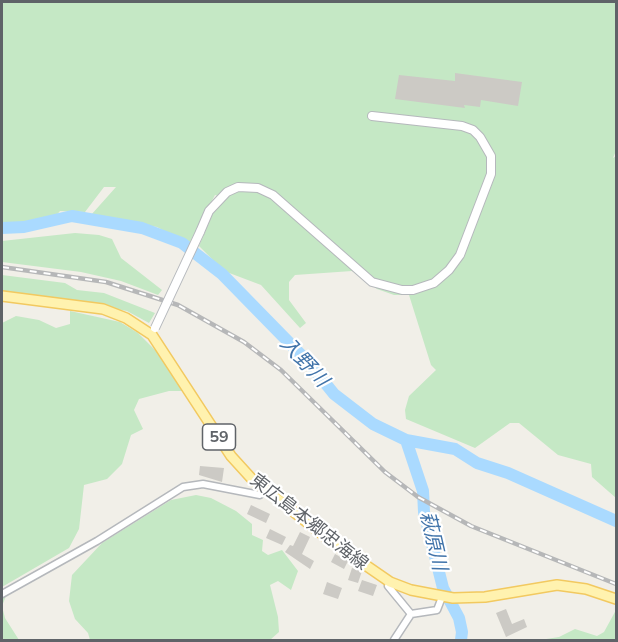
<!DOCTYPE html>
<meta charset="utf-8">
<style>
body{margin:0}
#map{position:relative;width:618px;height:642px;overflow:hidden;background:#f1efe8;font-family:Mulish,sans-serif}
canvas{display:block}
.frame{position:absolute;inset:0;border:3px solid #5f6368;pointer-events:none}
</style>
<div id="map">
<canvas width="618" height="642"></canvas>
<div class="frame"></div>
</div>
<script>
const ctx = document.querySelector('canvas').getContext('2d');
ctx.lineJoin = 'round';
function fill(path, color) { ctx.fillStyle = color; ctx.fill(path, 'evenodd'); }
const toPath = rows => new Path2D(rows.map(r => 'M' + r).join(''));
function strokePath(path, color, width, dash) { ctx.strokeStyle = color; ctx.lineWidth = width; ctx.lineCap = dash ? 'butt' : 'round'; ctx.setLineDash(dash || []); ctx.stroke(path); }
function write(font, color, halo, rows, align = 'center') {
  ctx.font = font + ' Mulish,"Noto Sans JP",sans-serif'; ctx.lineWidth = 4.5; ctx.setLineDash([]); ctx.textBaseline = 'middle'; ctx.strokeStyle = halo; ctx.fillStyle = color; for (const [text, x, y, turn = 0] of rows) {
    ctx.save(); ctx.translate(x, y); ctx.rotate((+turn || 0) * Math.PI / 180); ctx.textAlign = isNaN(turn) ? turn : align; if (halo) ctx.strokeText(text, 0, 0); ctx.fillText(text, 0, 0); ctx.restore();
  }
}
const green = toPath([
 [2,2,616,2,616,151,613,158,616,156,616,498,592,477,591,464,558,455,519,423,510,423,475,448,406,419,405,410,409,396,436,370,431,365,409,295,394,295,377,289,352,271,295,275,289,282,289,300,306,323,300,328,261,285,224,271,199,246,216,206,224,198,215,195,189,244,157,227,91,215,116,187,104,187,85,212,60,211,54,218,39,223,2,224],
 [75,233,99,235,112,239,121,258,162,290,158,295,121,281,81,272,2,262,2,241],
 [2,275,65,283,77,290,104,293,155,313,149,323,127,311,75,301,2,291],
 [70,311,120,322,138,333,161,356,183,391,169,391,139,399,134,410,143,429,131,435,122,464,107,479,84,485,79,529,69,548,2,587,2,323,16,316,39,320,56,328,70,324],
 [196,495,211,498,236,511,252,524,252,535,263,540,262,551,268,555,282,550,298,571,291,590,278,581,270,585,278,617,279,632,270,640,90,640,88,633,75,619,69,601,72,575,102,543,171,500],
 [6,596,2,606,5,618,19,640,2,640,2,598],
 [616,610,616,640,540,640,559,637,575,629,597,636,604,632]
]);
const river = toPath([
 [2,228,24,227,72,216,142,228,182,243,222,274,309,363,334,394,373,424,406,440,455,449,477,463,508,473,616,521],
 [406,440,423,491,424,512,443,588,459,618,462,632,461,640]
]);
const building = toPath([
 [455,73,522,82,518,106,481,100,480,107,464,105,465,108,395,99,399,75,455,81],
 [200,466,224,468,222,482,199,475],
 [251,505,270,514,266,523,247,514],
 [270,529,286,537,282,545,266,538],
 [300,532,310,537,302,554,314,561,310,569,285,552,290,545,293,546],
 [335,554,348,561,344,569,331,562],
 [352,568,362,571,358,583,348,580],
 [362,580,377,585,373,596,358,591],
 [327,582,342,588,338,599,323,594],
 [506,609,512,624,524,619,527,627,506,637,496,613]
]);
const minor = toPath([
 [390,582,388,586,411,614],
 [2,594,97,541,183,487,203,484,260,495,264,490],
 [394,640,411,614,437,610,442,597]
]);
const tertiary = toPath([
 [200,232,209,211,227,192,238,187,258,188,273,195,372,282,402,290,413,290,434,283,449,270,460,255,491,174,491,156,480,137,473,130,462,126,372,116]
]);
const primary = toPath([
 [2,296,103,309,126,318,152,335,231,456,251,478,332,542,390,582,411,590,453,598,485,597,557,585,586,589,616,599]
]);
const rail = toPath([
 [2,267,106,282,178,305,244,342,281,370,385,472,418,497,471,526,616,584]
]);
const tertiaryBridge = toPath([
 [155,328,200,232]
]);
const shields = [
 [219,437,33]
];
const shieldNames = [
 ["59",219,437]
];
const streetNames = [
 ["東広島本郷忠海線",309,522,38]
];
const waterNames = [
 ["入野川",304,362,47],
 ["萩原川",433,541,77]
];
fill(green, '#c5e8c5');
strokePath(river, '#aadaff', 12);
fill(building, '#cccac5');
strokePath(minor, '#b5b8bc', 9);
strokePath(tertiary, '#b5b8bc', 10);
strokePath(primary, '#f2c960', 12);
strokePath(minor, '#fff', 6);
strokePath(tertiary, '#fff', 8);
strokePath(primary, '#fff2af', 9);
strokePath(rail, '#b6b7b8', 4.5);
strokePath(rail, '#fff', 2, [7]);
strokePath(tertiaryBridge, '#b5b8bc', 10, []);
strokePath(tertiaryBridge, '#fff', 8);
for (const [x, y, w] of shields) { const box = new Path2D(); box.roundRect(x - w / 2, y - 13, w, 26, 4.5); ctx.fillStyle = '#fff'; ctx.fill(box); strokePath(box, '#5f6368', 1.5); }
write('bold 16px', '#5f6368', null, shieldNames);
write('18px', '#5f6368', '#fff', streetNames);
write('italic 20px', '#4174aa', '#fff', waterNames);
</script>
